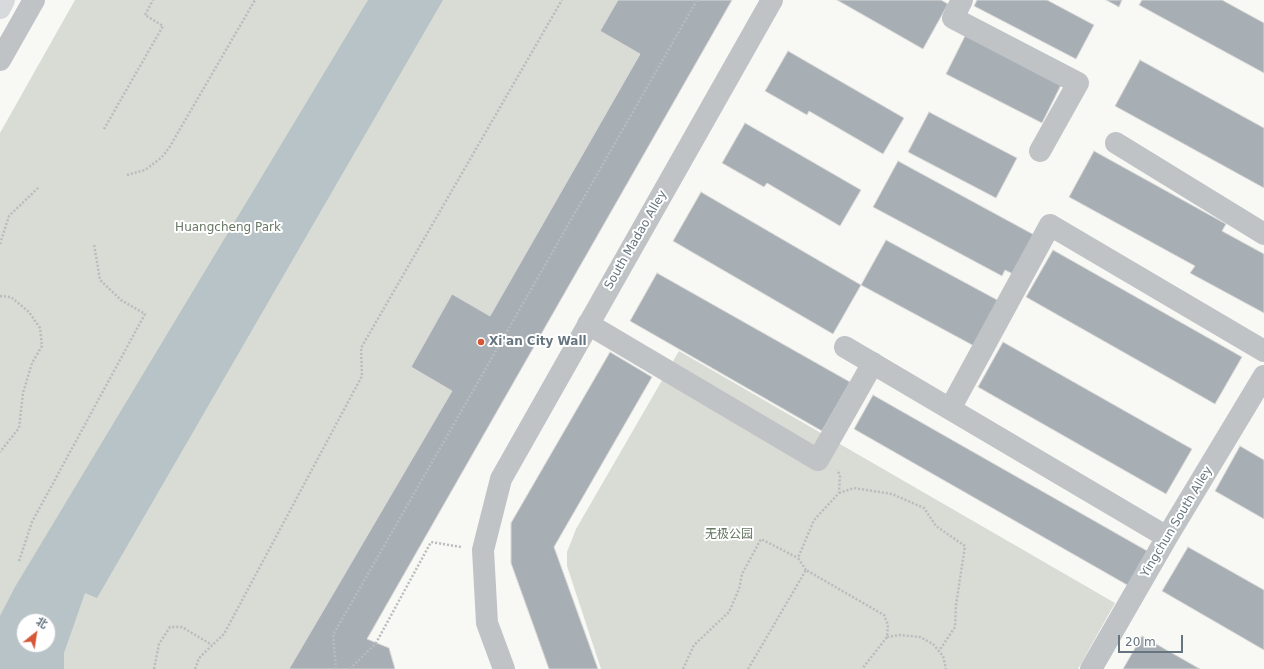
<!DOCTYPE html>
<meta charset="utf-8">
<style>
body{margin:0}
#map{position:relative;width:1264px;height:669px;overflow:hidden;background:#f8f8f5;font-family:"DejaVu Sans","Noto Sans SC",sans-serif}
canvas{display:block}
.north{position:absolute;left:16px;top:613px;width:40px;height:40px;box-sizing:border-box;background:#fff;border:1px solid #c1c7cb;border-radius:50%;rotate:30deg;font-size:11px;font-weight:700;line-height:16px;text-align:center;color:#65747e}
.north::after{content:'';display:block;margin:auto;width:14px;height:18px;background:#d75636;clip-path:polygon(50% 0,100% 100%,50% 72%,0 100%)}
.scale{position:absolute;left:1118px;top:635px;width:65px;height:18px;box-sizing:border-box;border:2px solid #65747e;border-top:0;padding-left:5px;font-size:12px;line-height:14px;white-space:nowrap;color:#65747e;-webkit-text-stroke:3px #fff;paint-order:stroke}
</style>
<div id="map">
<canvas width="1264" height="669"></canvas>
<div class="north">北</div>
<div class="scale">20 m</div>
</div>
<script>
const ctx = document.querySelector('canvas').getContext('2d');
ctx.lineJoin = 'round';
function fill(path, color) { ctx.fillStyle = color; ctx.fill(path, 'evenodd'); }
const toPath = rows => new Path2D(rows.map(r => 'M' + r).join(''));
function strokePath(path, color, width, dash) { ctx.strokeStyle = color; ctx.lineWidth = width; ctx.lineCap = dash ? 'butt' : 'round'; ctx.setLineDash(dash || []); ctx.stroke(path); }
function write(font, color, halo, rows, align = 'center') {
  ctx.font = font + ' "DejaVu Sans","Noto Sans SC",sans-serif'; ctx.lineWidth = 4; ctx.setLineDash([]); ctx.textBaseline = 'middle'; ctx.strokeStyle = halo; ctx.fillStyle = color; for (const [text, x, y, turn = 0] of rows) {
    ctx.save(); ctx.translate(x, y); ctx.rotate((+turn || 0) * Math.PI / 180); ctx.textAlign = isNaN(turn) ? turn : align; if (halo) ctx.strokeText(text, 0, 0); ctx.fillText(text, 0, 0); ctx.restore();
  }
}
const green = toPath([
 [75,0,618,0,600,31,640,54,490,316,452,295,411,367,452,391,289,669,0,669,0,133],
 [24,621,48,621,48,645,24,645],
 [679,351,1115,603,1078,669,601,669,567,566,567,552,576,529]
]);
const water = toPath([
 [368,0,443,0,97,598,85,593,64,653,64,669,0,669,0,616,15,587],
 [24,621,48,621,48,645,24,645]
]);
const building = toPath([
 [618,0,732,0,367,639,389,648,395,669,289,669,452,391,411,367,452,294,490,316,640,54,600,31,618,0],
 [837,0,941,0,948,4,923,49,837,0],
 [977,0,1047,0,1094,25,1076,59,974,6,977,0],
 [1106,0,1122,0,1119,7,1106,0],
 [1142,0,1222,0,1264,23,1264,73,1139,5,1142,0],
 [966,34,1062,83,1042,123,946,74,966,34],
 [788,51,904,118,883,154,809,111,807,115,765,91,788,51],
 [1140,60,1264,128,1264,188,1115,106,1140,60],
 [929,112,1017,158,996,198,908,152,929,112],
 [745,123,861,190,840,226,767,183,764,187,722,163,745,123],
 [1094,151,1226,224,1222,231,1264,254,1264,313,1190,273,1195,266,1069,197,1094,151],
 [898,161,1038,237,1017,276,1005,270,1002,276,873,207,898,161],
 [701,192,861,285,833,334,673,241,701,192],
 [886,240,1001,302,976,347,861,285,886,240],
 [1053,250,1242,357,1215,404,1026,297,1053,250],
 [657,273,850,382,822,431,630,321,657,273],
 [1003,342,1192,449,1166,494,978,387,1003,342],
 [610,352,652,377,554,547,598,669,549,669,511,563,511,523,610,352],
 [873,395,1149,552,1129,586,854,429,873,395],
 [1240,446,1264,460,1264,519,1215,491,1240,446],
 [1188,547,1264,590,1264,650,1162,591,1188,547],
 [1142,636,1200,669,1123,669,1142,636]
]);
const path = toPath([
 [104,129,163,26,145,15,153,0],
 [127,175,145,170,161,158,169,148,255,0],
 [0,244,9,216,39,187],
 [0,296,11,297,29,312,40,328,42,346,32,363,23,393,19,428,0,452],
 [839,493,854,488,892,494,924,508,936,526,965,546,956,605,955,627,939,651],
 [19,561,32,522,145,314,121,300,100,280,94,244],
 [806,570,798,558,814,520,839,493,840,475,837,470],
 [887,637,900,635,920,637,933,644,943,656,946,669],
 [154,669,159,644,170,627,182,627,212,645],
 [195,669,199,658,224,634,362,376,361,348,562,0],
 [336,669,333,635,697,0],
 [350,669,376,643,431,542,461,547],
 [683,669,694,645,729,612,739,589,742,574,761,539,798,558],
 [748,669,806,570,884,615,888,625,887,637,862,669]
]);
const minor = toPath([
 [962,0,953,18,1078,83,1040,151],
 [0,60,34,0],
 [1116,143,1264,234],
 [588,324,818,460,873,363],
 [845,347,1167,537],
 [950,409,1050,225,1264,351],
 [504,669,487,623,483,550,501,479,772,0],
 [1091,669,1167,537,1264,376]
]);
const major = toPath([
 [0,8,4,0]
]);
const markers = [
 [481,342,4,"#d75636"]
];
const parkNames = [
 ["Huangcheng Park",228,228],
 ["无极公园",729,535]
];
const streetNames = [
 ["South Madao Alley",636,240,-60],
 ["Yingchun South Alley",1177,522,-59]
];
const poiNames = [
 ["Xi'an City Wall",489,342]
];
fill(green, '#d8dcd5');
fill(water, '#b7c3c6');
fill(building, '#a7aeb4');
strokePath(building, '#d9d9d7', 1);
strokePath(path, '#b9bcbe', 2.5, [2, 2]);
strokePath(minor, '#bfc3c6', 22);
strokePath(major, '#d6dadd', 22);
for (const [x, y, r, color] of markers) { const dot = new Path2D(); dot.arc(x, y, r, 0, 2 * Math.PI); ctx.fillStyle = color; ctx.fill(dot); strokePath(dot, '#fff', 1.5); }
write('12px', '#677763', '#fff', parkNames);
write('12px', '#65747e', '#fff', streetNames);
write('bold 12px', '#65747e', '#fff', poiNames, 'left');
</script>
